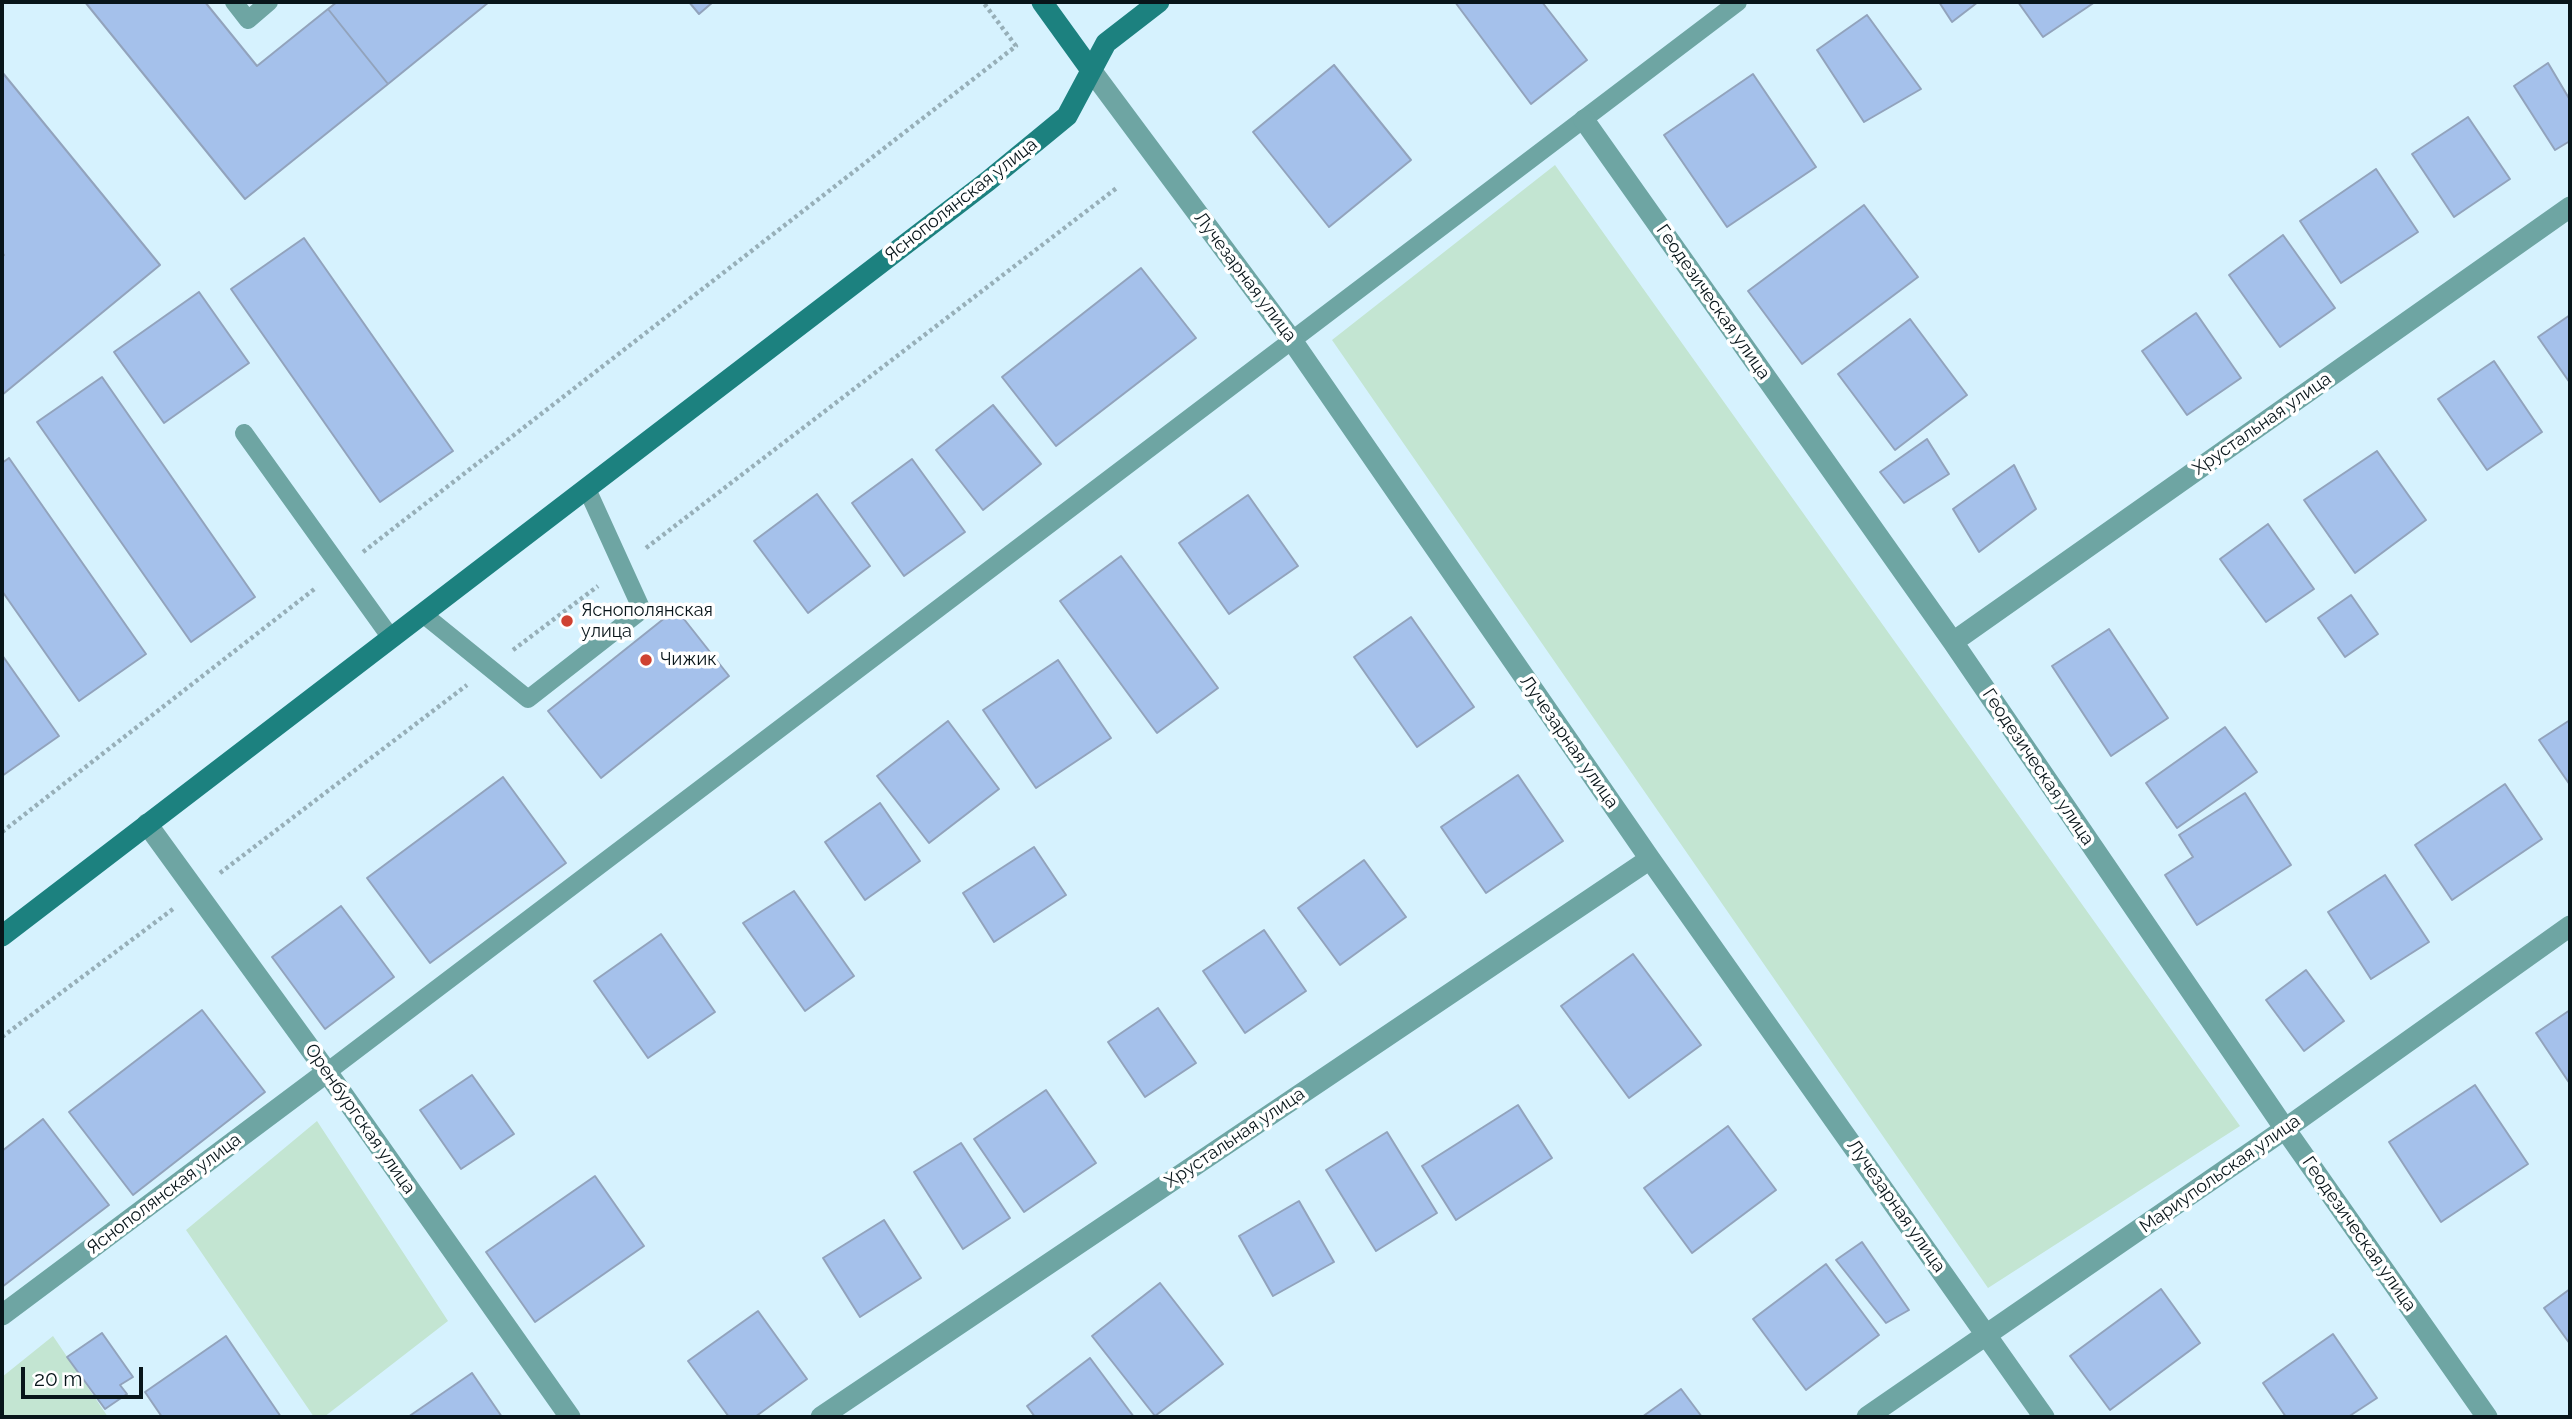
<!DOCTYPE html>
<meta charset="utf-8">
<style>
body{margin:0}
#map{position:relative;width:2572px;height:1419px;overflow:hidden;background:#d6f2fe;font-family:Raleway,sans-serif}
canvas{display:block}
.frame{position:absolute;inset:0;border:4px solid #08151a;pointer-events:none}
.scale{position:absolute;left:21px;top:1367px;width:122px;height:32px;box-sizing:border-box;border:4px solid #08151a;border-top:0;padding-left:9px;font-size:21px;line-height:24px;white-space:nowrap;color:#08151a;-webkit-text-stroke:5px #fff;paint-order:stroke}
</style>
<div id="map">
<canvas width="2572" height="1419"></canvas>
<div class="frame"></div>
<div class="scale">20 m</div>
</div>
<script>
const ctx = document.querySelector('canvas').getContext('2d');
ctx.lineJoin = 'round';
function fill(path, color) { ctx.fillStyle = color; ctx.fill(path, 'evenodd'); }
const toPath = rows => new Path2D(rows.map(r => 'M' + r).join(''));
function strokePath(path, color, width, dash) { ctx.strokeStyle = color; ctx.lineWidth = width; ctx.lineCap = dash ? 'butt' : 'round'; ctx.setLineDash(dash || []); ctx.stroke(path); }
function write(font, color, halo, rows, align = 'center') {
  ctx.font = font + ' Raleway,sans-serif'; ctx.lineWidth = 7; ctx.setLineDash([]); ctx.textBaseline = 'middle'; ctx.strokeStyle = halo; ctx.fillStyle = color; for (const [text, x, y, turn = 0] of rows) {
    ctx.save(); ctx.translate(x, y); ctx.rotate((+turn || 0) * Math.PI / 180); ctx.textAlign = isNaN(turn) ? turn : align; if (halo) ctx.strokeText(text, 0, 0); ctx.fillText(text, 0, 0); ctx.restore();
  }
}
const green = toPath([
 [1555,165,2240,1126,1988,1288,1332,340],
 [317,1121,448,1321,324,1417,314,1417,186,1230],
 [53,1336,108,1417,2,1417,2,1377]
]);
const building = toPath([
 [85,2,205,2,257,66,328,9,388,84,245,199,85,2],
 [337,2,489,2,388,84,328,9,337,2],
 [689,2,713,2,699,14,689,2],
 [1455,2,1542,2,1587,60,1531,104,1455,2],
 [1939,2,1978,2,1952,22,1939,2],
 [2018,2,2095,2,2043,37,2018,2],
 [1867,15,1921,89,1864,122,1817,50,1867,15],
 [2548,63,2570,100,2570,141,2555,150,2514,86,2548,63],
 [1334,65,1411,160,1329,227,1253,132,1334,65],
 [2,72,160,265,2,395,2,257,4,255,2,252,2,72],
 [1753,74,1816,167,1727,227,1664,135,1753,74],
 [2468,117,2510,179,2454,217,2412,154,2468,117],
 [2376,169,2418,232,2341,283,2300,221,2376,169],
 [1864,205,1918,277,1802,364,1748,291,1864,205],
 [2283,235,2335,308,2280,347,2229,275,2283,235],
 [304,238,453,451,380,502,231,289,304,238],
 [1141,268,1196,338,1056,446,1002,377,1141,268],
 [199,292,249,363,164,423,114,352,199,292],
 [2196,313,2241,378,2187,415,2142,351,2196,313],
 [2570,315,2570,383,2538,337,2570,315],
 [1910,319,1967,395,1895,450,1838,374,1910,319],
 [2494,361,2542,432,2487,470,2438,399,2494,361],
 [102,377,255,597,191,642,37,422,102,377],
 [993,405,1041,464,983,510,936,450,993,405],
 [1927,439,1949,474,1904,503,1880,472,1927,439],
 [2377,451,2426,520,2355,573,2304,500,2377,451],
 [9,458,146,654,79,701,2,591,2,463,9,458],
 [912,459,965,532,904,576,852,503,912,459],
 [2014,465,2036,509,1979,552,1953,509,2014,465],
 [817,494,870,566,808,613,754,541,817,494],
 [1248,495,1298,566,1229,614,1179,543,1248,495],
 [2268,524,2314,589,2266,622,2220,559,2268,524],
 [1121,556,1218,688,1157,733,1060,601,1121,556],
 [2351,595,2378,634,2345,657,2318,618,2351,595],
 [676,609,729,676,601,778,548,711,676,609],
 [1411,617,1474,707,1417,747,1354,657,1411,617],
 [2109,629,2168,718,2111,756,2052,666,2109,629],
 [2,655,59,736,2,776,2,655],
 [1058,660,1111,738,1036,788,983,710,1058,660],
 [2570,720,2570,785,2539,740,2570,720],
 [948,721,999,789,929,843,877,776,948,721],
 [2225,727,2257,772,2177,828,2146,783,2225,727],
 [1518,775,1563,841,1486,893,1441,827,1518,775],
 [503,777,566,863,430,963,367,878,503,777],
 [2505,784,2542,839,2452,900,2415,845,2505,784],
 [2245,793,2291,865,2197,925,2165,875,2193,857,2179,835,2245,793],
 [880,803,920,861,865,900,825,842,880,803],
 [1034,847,1066,895,994,942,963,893,1034,847],
 [1364,860,1406,917,1340,965,1298,908,1364,860],
 [2385,875,2429,942,2371,979,2328,912,2385,875],
 [794,891,854,976,805,1011,743,923,794,891],
 [341,906,394,977,325,1029,272,957,341,906],
 [1264,930,1306,991,1245,1033,1203,971,1264,930],
 [661,934,715,1012,648,1058,594,981,661,934],
 [1633,954,1701,1045,1629,1098,1561,1006,1633,954],
 [2306,970,2344,1021,2304,1051,2266,1000,2306,970],
 [1158,1008,1196,1063,1145,1097,1108,1042,1158,1008],
 [202,1010,265,1092,133,1195,69,1112,202,1010],
 [2570,1010,2570,1084,2536,1033,2570,1010],
 [472,1075,514,1134,461,1169,420,1110,472,1075],
 [2475,1085,2528,1164,2441,1222,2389,1142,2475,1085],
 [1046,1090,1096,1163,1024,1212,974,1139,1046,1090],
 [1518,1105,1552,1158,1456,1220,1422,1166,1518,1105],
 [43,1119,109,1205,2,1287,2,1151,43,1119],
 [1728,1126,1776,1190,1692,1253,1644,1188,1728,1126],
 [1387,1132,1437,1213,1376,1251,1326,1170,1387,1132],
 [961,1143,1010,1218,963,1249,914,1172,961,1143],
 [595,1176,644,1246,535,1322,486,1252,595,1176],
 [1299,1201,1334,1262,1273,1296,1239,1236,1299,1201],
 [884,1220,921,1278,860,1317,823,1258,884,1220],
 [1862,1242,1909,1310,1886,1323,1836,1260,1862,1242],
 [1826,1264,1879,1335,1806,1390,1753,1319,1826,1264],
 [1160,1283,1223,1364,1155,1416,1092,1336,1160,1283],
 [2161,1289,2200,1343,2110,1410,2070,1356,2161,1289],
 [2570,1289,2570,1344,2544,1308,2570,1289],
 [758,1311,807,1379,755,1417,729,1417,688,1361,758,1311],
 [102,1333,133,1377,120,1385,127,1394,105,1409,67,1357,102,1333],
 [2333,1334,2377,1398,2348,1417,2286,1417,2263,1383,2333,1334],
 [226,1336,281,1417,162,1417,145,1392,226,1336],
 [1090,1358,1134,1417,1035,1417,1027,1406,1090,1358],
 [472,1373,502,1417,408,1417,472,1373],
 [1681,1389,1702,1417,1642,1417,1681,1389]
]);
const path = toPath([
 [646,548,1118,187],
 [363,552,1016,46,983,2],
 [513,650,598,586],
 [2,832,317,587],
 [220,873,467,685],
 [2,1037,173,909]
]);
const lane = toPath([
 [234,2,248,20,269,2],
 [244,433,391,638],
 [423,614,528,699,642,610,587,489],
 [327,1072,1738,2]
]);
const street = toPath([
 [1091,70,1291,339,1650,859,2044,1417],
 [1584,120,1953,642,2285,1129,2487,1417],
 [1953,642,2570,207],
 [147,824,327,1072,570,1417],
 [2,1315,327,1072],
 [821,1417,1650,859],
 [1867,1417,2285,1129,2570,926]
]);
const secondary = toPath([
 [1042,2,1091,70],
 [2,936,988,181,1067,116,1106,43,1159,2]
]);
const markers = [
 [567,621,7,"#cf4232"],
 [646,660,7,"#cf4232"]
];
const streetNames = [
 ["Яснополянская улица",961,200,-38],
 ["Лучезарная улица",1245,277,53],
 ["Геодезическая улица",1713,302,55],
 ["Хрустальная улица",2262,424,-35],
 ["Лучезарная улица",1569,742,55],
 ["Геодезическая улица",2038,767,56],
 ["Оренбургская улица",360,1119,55],
 ["Хрустальная улица",1235,1138,-34],
 ["Мариупольская улица",2220,1174,-35],
 ["Яснополянская улица",164,1194,-37],
 ["Лучезарная улица",1896,1206,55],
 ["Геодезическая улица",2359,1234,55]
];
const poiNames = [
 ["Яснополянская",581,611],
 ["улица",581,632],
 ["Чижик",660,660]
];
fill(green, '#c3e5d2');
fill(building, '#a5c1eb');
strokePath(building, '#92a3bc', 2);
strokePath(path, '#97afb8', 4.5, [3.5, 3.5]);
strokePath(lane, '#6ea5a3', 18);
strokePath(street, '#6ea5a3', 21);
strokePath(secondary, '#1c817f', 21);
for (const [x, y, r, color] of markers) { const dot = new Path2D(); dot.arc(x, y, r, 0, 2 * Math.PI); ctx.fillStyle = color; ctx.fill(dot); strokePath(dot, '#fff', 2.5); }
write('18px', '#08151a', '#fff', streetNames);
write('18px', '#08151a', '#fff', poiNames, 'left');
</script>
